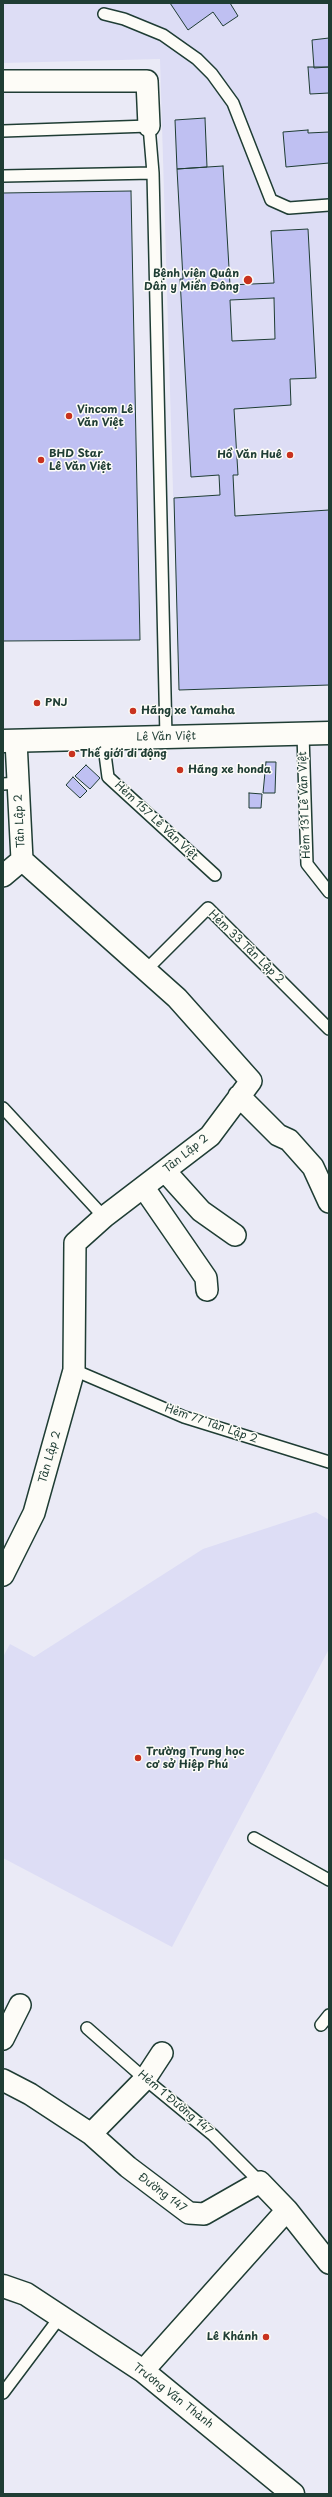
<!DOCTYPE html>
<meta charset="utf-8">
<style>
body{margin:0}
#map{position:relative;width:332px;height:2497px;overflow:hidden;background:#eaeaf6;font-family:"Playpen Sans",sans-serif}
canvas{display:block}
.frame{position:absolute;inset:0;border:4px solid #1f3d34;pointer-events:none}
</style>
<div id="map">
<canvas width="332" height="2497"></canvas>
<div class="frame"></div>
</div>
<script>
const ctx = document.querySelector('canvas').getContext('2d');
ctx.lineJoin = 'round';
function fill(path, color) { ctx.fillStyle = color; ctx.fill(path, 'evenodd'); }
const toPath = rows => new Path2D(rows.map(r => 'M' + r).join(''));
function strokePath(path, color, width, dash) { ctx.strokeStyle = color; ctx.lineWidth = width; ctx.lineCap = dash ? 'butt' : 'round'; ctx.setLineDash(dash || []); ctx.stroke(path); }
function write(font, color, halo, rows, align = 'center') {
  ctx.font = font + ' "Playpen Sans",sans-serif'; ctx.lineWidth = 3; ctx.setLineDash([]); ctx.textBaseline = 'middle'; ctx.strokeStyle = halo; ctx.fillStyle = color; for (const [text, x, y, turn = 0] of rows) {
    ctx.save(); ctx.translate(x, y); ctx.rotate((+turn || 0) * Math.PI / 180); ctx.textAlign = isNaN(turn) ? turn : align; if (halo) ctx.strokeText(text, 0, 0); ctx.fillText(text, 0, 0); ctx.restore();
  }
}
const built = toPath([
 [3,3,329,3,329,685,179,690,160,59,3,63],
 [316,1512,329,1520,329,1649,172,1947,3,1858,3,1657,10,1644,34,1657,203,1549]
]);
const building = toPath([
 [170,3,230,3,238,16,223,26,213,12,188,30,170,3],
 [329,38,329,67,314,68,312,40,329,38],
 [308,67,329,67,329,93,310,94,308,67],
 [205,118,207,167,177,169,175,120,205,118],
 [308,130,308,133,329,132,329,163,286,167,283,132,308,130],
 [223,166,230,285,274,283,271,231,308,229,316,378,290,379,291,405,234,409,238,475,233,475,235,516,329,510,329,685,179,690,174,498,220,495,219,475,191,477,180,279,183,279,177,169,223,166],
 [274,298,275,339,232,341,230,300,274,298],
 [131,191,140,640,3,641,3,193,131,191],
 [266,762,276,762,275,793,263,793,266,762],
 [86,765,100,778,90,789,75,776,86,765],
 [73,777,87,791,80,798,66,785,73,777],
 [249,793,262,794,261,808,249,808,249,793]
]);
const lane = toPath([
 [104,14,124,19,163,35,197,59,212,74,233,103,271,200,289,208,329,205],
 [3,131,149,126,153,173,166,737],
 [3,176,153,173],
 [303,734,307,864,329,892],
 [103,739,108,777,215,875],
 [3,784,18,783],
 [146,970,208,908,329,1029],
 [3,1108,104,1217],
 [74,1370,184,1417,329,1462],
 [254,1838,329,1880],
 [321,2025,329,2015],
 [87,2028,145,2079,213,2135,260,2182],
 [3,2393,60,2317]
]);
const street = toPath([
 [3,81,147,81,149,126],
 [3,876,22,860],
 [239,1096,278,1135,289,1140,313,1167,329,1202],
 [165,1171,201,1211,235,1235],
 [144,1188,206,1278,207,1290],
 [3,1575,34,1513,74,1370,75,1243,104,1217,210,1136,251,1081,177,998,22,860,16,741],
 [3,2039,20,2005],
 [3,2080,30,2094,91,2134,128,2167,189,2213,204,2214,260,2182,287,2210,329,2263],
 [91,2134,145,2079,162,2053],
 [143,2371,287,2210]
]);
const secondary = toPath([
 [3,741,329,733],
 [3,2286,26,2294,143,2371,293,2494]
]);
const markers = [
 [248,280,5,"#c8321e"],
 [69,416,4,"#c8321e"],
 [290,455,4,"#c8321e"],
 [41,460,4,"#c8321e"],
 [37,703,4,"#c8321e"],
 [133,711,4,"#c8321e"],
 [72,754,4,"#c8321e"],
 [180,770,4,"#c8321e"],
 [138,1758,4,"#c8321e"],
 [266,2337,4,"#c8321e"]
];
const poiNames = [
 ["Bệnh viện Quân",239,274,"right"],
 ["Dân y Miền Đông",239,287,"right"],
 ["Vincom Lê",77,410],
 ["Văn Việt",77,423],
 ["BHD Star",49,454],
 ["Lê Văn Việt",49,467],
 ["Hồ Văn Huê",282,455,"right"],
 ["PNJ",45,703],
 ["Hãng xe Yamaha",141,711],
 ["Thế giới di động",80,754],
 ["Hãng xe honda",188,770],
 ["Trường Trung học",146,1752],
 ["cơ sở Hiệp Phú",146,1765],
 ["Lê Khánh",258,2337,"right"]
];
const streetNames = [
 ["Lê Văn Việt",166,737,-1],
 ["Hẻm 131 Lê Văn Việt",305,805,-92],
 ["Tân Lập 2",20,821,-93],
 ["Hẻm 157 Lê Văn Việt",156,821,43],
 ["Hẻm 33 Tân Lập 2",246,947,44],
 ["Tân Lập 2",186,1154,-39],
 ["Hẻm 77 Tân Lập 2",211,1424,19],
 ["Tân Lập 2",50,1457,-74],
 ["Hẻm 1 Đường 147",175,2103,40],
 ["Đường 147",162,2193,37],
 ["Trương Văn Thành",173,2396,38]
];
fill(built, '#ddddf5');
fill(building, '#bfc0f2');
strokePath(building, '#1f3d34', 1);
strokePath(lane, '#1f3d34', 14);
strokePath(street, '#1f3d34', 24);
strokePath(secondary, '#1f3d34', 25);
strokePath(lane, '#fdfcf7', 11);
strokePath(street, '#fdfcf7', 21);
strokePath(secondary, '#fdfcf7', 22);
for (const [x, y, r, color] of markers) { const dot = new Path2D(); dot.arc(x, y, r, 0, 2 * Math.PI); ctx.fillStyle = color; ctx.fill(dot); strokePath(dot, '#fdfcf7', 1.5); }
write('bold 11px', '#1f3d34', '#fdfcf7', poiNames, 'left');
write('11px', '#1f3d34', '#fdfcf7', streetNames);
</script>
